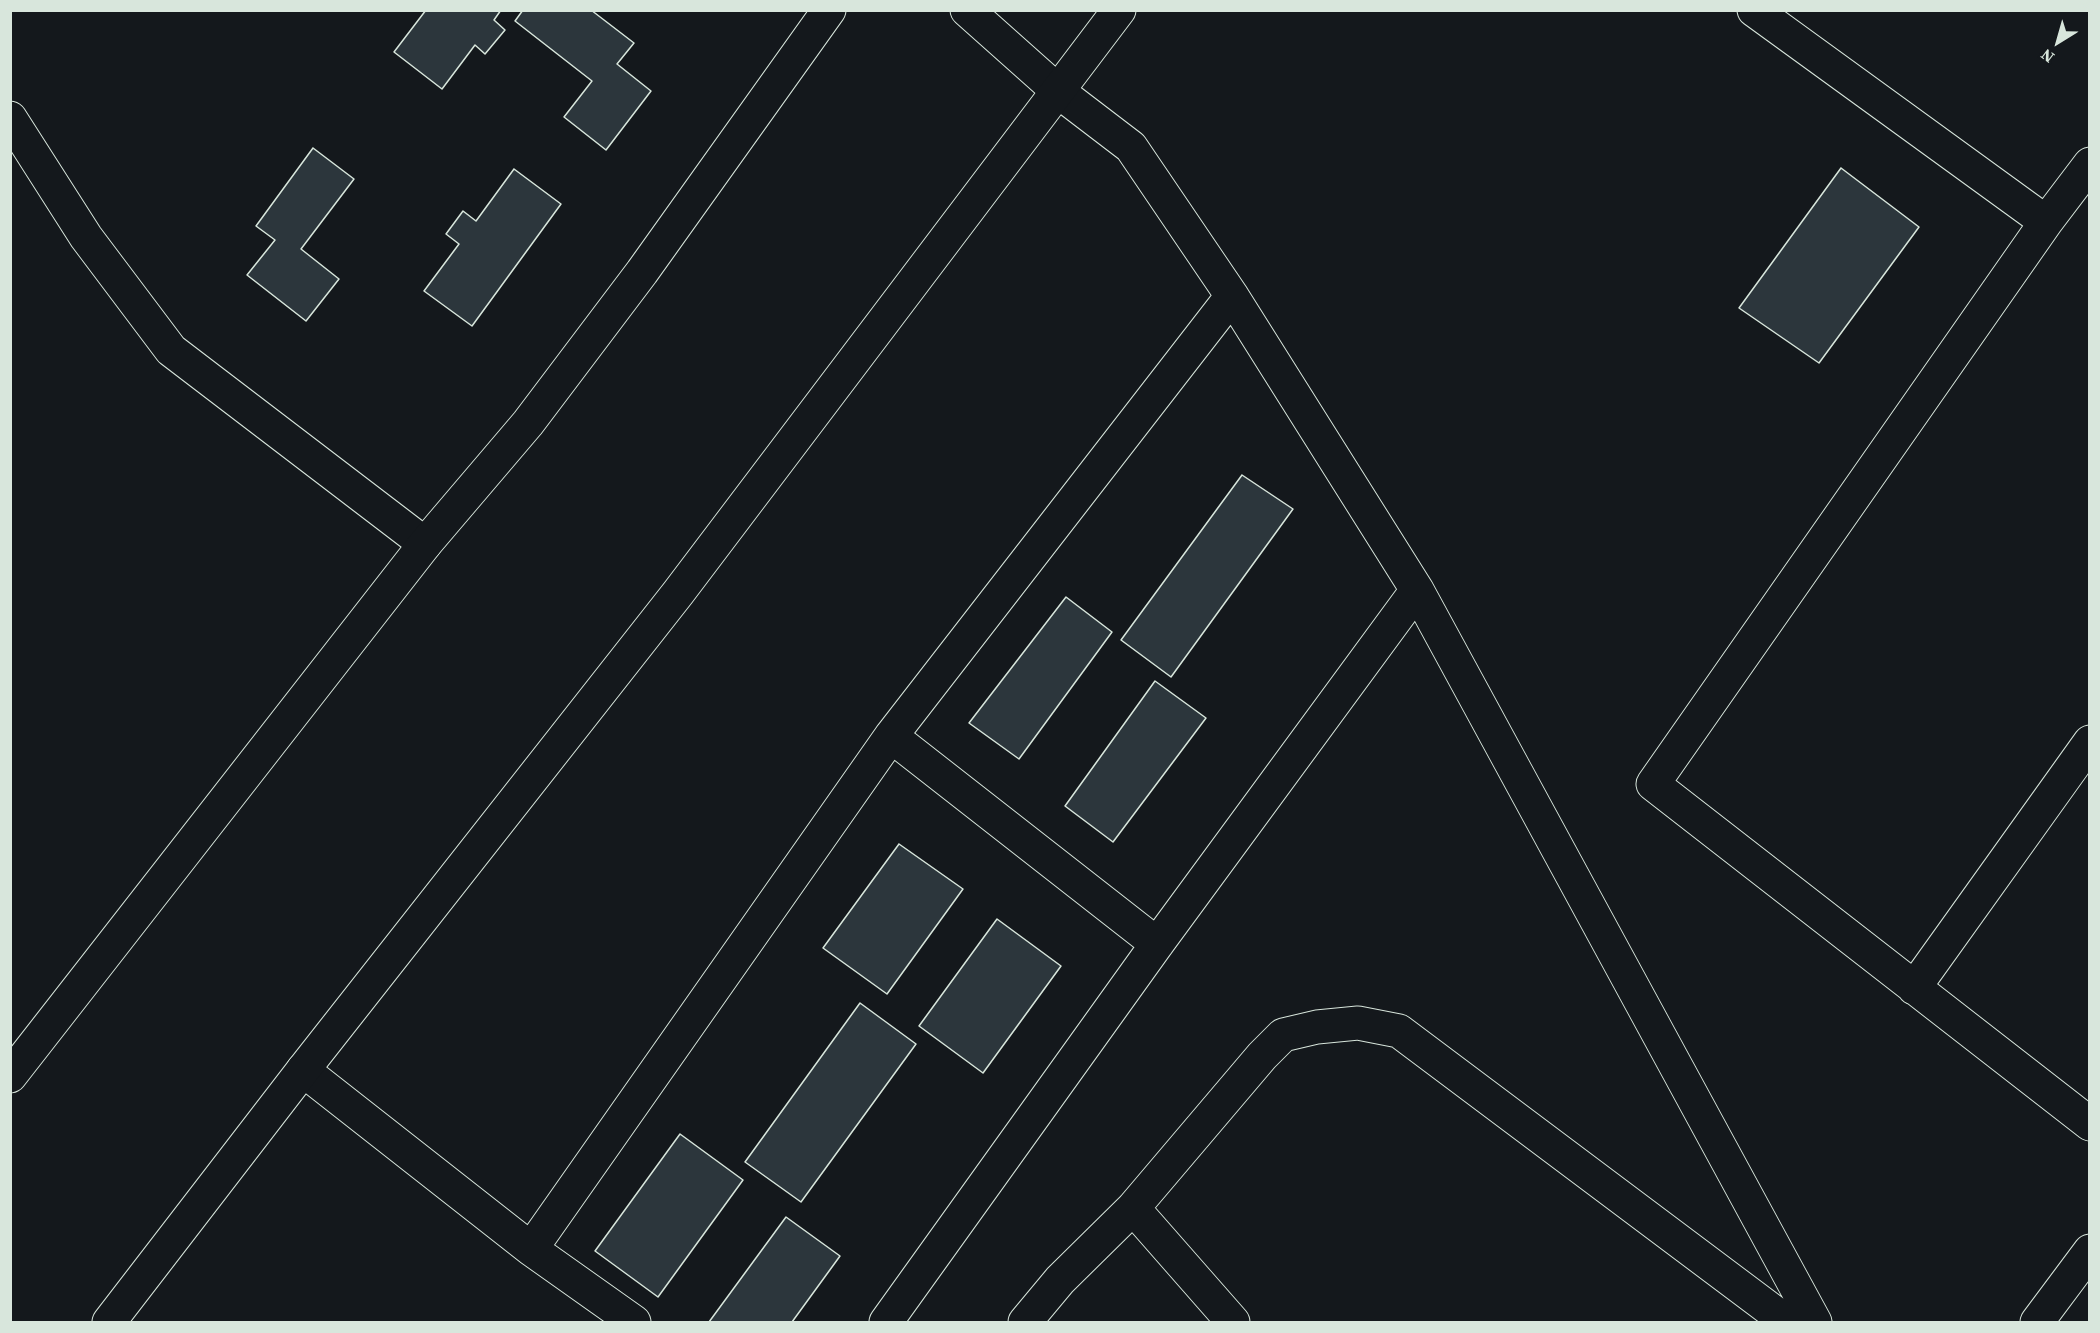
<!DOCTYPE html>
<style>
body{margin:0}
#map{position:relative;width:2100px;height:1333px;overflow:hidden;background:#14181c;font-family:"Source Serif 4",serif}
canvas{display:block}
.frame{position:absolute;inset:0;border:12px solid #d8e6dc;pointer-events:none}
.north{position:absolute;left:2028px;top:12px;width:60px;height:60px;-webkit-text-stroke:4px #14181c;paint-order:stroke;rotate:217deg;font-size:16px;font-weight:700;line-height:24px;text-align:center;color:#d8e6dc}
.north::after{content:'';display:block;margin:auto;width:21px;height:27px;background:#d8e6dc;clip-path:polygon(50% 0,100% 100%,50% 72%,0 100%)}
</style>
<div id="map">
<canvas width="2100" height="1333"></canvas>
<div class="frame"></div>
<div class="north">N</div>
</div>
<script>
const ctx = document.querySelector('canvas').getContext('2d');
ctx.lineJoin = 'round';
function fill(path, color) { ctx.fillStyle = color; ctx.fill(path, 'evenodd'); }
const toPath = rows => new Path2D(rows.map(r => 'M' + r).join(''));
function strokePath(path, color, width, dash) { ctx.strokeStyle = color; ctx.lineWidth = width; ctx.lineCap = dash ? 'butt' : 'round'; ctx.setLineDash(dash || []); ctx.stroke(path); }
const building = toPath([
 [426,10,501,10,494,20,505,30,485,54,475,45,442,89,394,52,426,10],
 [523,10,591,10,634,43,617,64,651,91,606,150,564,117,592,81,515,21,523,10],
 [313,148,354,179,301,249,339,279,306,321,247,275,275,240,256,226,313,148],
 [1841,168,1919,227,1819,363,1739,308,1841,168],
 [514,169,561,204,472,326,424,291,459,244,446,234,463,211,476,221,514,169],
 [1242,475,1293,509,1171,677,1121,640,1242,475],
 [1066,597,1112,632,1019,759,969,723,1066,597],
 [1155,681,1206,718,1113,842,1065,806,1155,681],
 [899,844,963,889,887,994,823,948,899,844],
 [997,919,1061,966,983,1073,919,1026,997,919],
 [860,1003,916,1044,801,1202,745,1162,860,1003],
 [680,1134,743,1180,658,1297,595,1251,680,1134],
 [786,1217,840,1256,792,1322,709,1322,786,1217]
]);
const minor = toPath([
 [967,10,1059,92,1131,147,1232,296,1417,590,1815,1322],
 [1754,10,2046,222],
 [10,118,86,237,171,350,425,544],
 [2090,164,2046,222,1653,784,2090,1124],
 [891,736,1157,944],
 [1914,988,2090,742],
 [303,1070,531,1249,634,1322],
 [1133,1208,1233,1322],
 [531,1249,891,736,1232,296],
 [886,1322,1157,944,1417,590],
 [1025,1322,1060,1280,1133,1208,1262,1056,1283,1035,1317,1027,1358,1023,1399,1031,1787,1322],
 [2037,1322,2090,1251]
]);
const highway = toPath([
 [10,1076,425,544,528,423,642,272,829,10],
 [109,1322,303,1070,678,593,1119,10]
]);
fill(building, '#2c363c');
strokePath(building, '#d8e6dc', 1.5);
strokePath(minor, '#d8e6dc', 35);
strokePath(highway, '#d8e6dc', 35);
strokePath(minor, '#14181c', 33);
strokePath(highway, '#14181c', 33);
</script>
